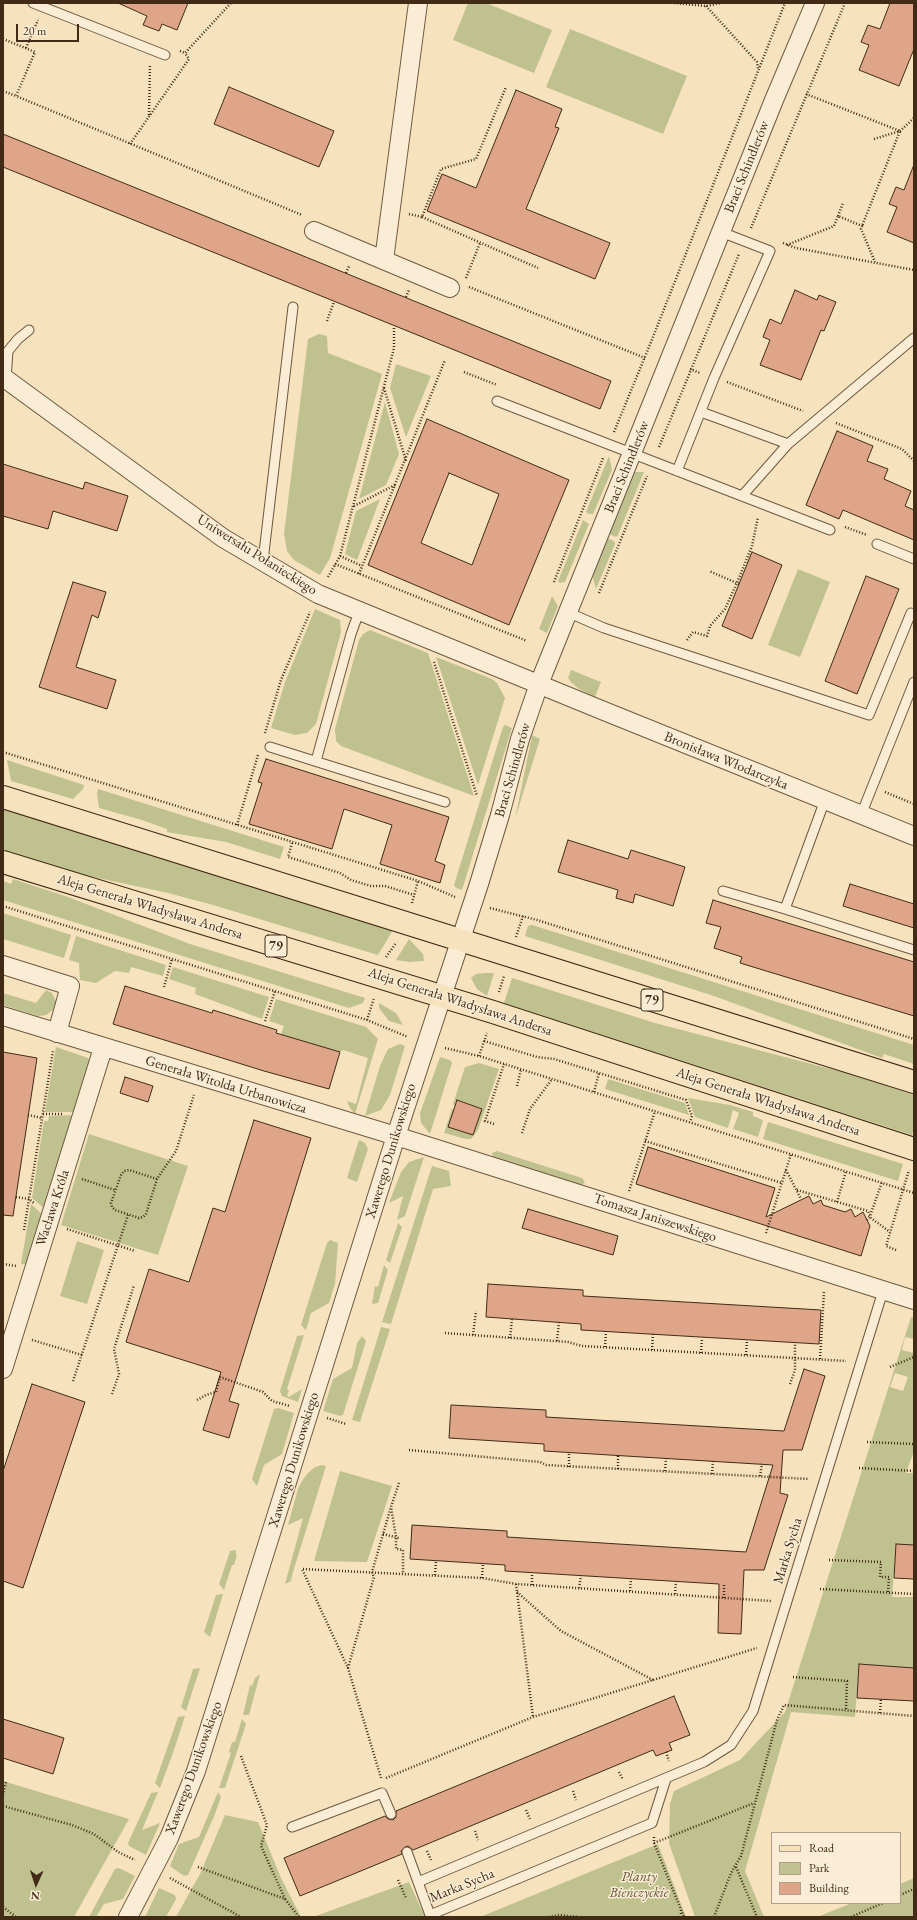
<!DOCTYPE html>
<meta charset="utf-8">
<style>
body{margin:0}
#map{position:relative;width:917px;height:1920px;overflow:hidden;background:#f7e2be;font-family:"EB Garamond",serif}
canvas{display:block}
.frame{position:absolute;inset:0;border:4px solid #412b16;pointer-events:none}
.legend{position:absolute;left:771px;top:1832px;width:130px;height:72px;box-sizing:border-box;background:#faecd5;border:1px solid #b09f89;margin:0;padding:5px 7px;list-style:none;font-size:12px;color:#412b16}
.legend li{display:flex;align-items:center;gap:8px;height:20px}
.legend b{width:20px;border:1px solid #b09f89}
.north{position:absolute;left:16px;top:1864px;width:40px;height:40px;-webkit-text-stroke:3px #faecd5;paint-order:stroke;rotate:183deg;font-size:11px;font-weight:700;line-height:16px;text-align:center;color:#412b16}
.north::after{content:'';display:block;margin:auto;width:14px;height:18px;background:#412b16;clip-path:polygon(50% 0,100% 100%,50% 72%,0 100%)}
.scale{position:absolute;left:16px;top:24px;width:63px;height:18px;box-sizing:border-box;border:2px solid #412b16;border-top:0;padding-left:5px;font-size:12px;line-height:14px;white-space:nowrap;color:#412b16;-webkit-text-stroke:3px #faecd5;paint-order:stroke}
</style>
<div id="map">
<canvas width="917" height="1920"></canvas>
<div class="frame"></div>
<ul class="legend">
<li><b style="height:5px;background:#f7e2be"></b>Road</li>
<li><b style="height:11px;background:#bfc28f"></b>Park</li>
<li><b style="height:11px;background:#dea589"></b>Building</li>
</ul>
<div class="north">N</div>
<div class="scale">20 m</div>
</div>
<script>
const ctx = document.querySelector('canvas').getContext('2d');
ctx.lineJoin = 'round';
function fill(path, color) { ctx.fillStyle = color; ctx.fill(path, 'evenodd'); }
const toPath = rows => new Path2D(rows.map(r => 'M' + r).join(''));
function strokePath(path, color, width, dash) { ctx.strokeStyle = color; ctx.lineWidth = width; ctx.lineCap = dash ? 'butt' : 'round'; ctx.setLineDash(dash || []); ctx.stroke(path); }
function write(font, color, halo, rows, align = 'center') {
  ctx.font = font + ' "EB Garamond",serif'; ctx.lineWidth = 3; ctx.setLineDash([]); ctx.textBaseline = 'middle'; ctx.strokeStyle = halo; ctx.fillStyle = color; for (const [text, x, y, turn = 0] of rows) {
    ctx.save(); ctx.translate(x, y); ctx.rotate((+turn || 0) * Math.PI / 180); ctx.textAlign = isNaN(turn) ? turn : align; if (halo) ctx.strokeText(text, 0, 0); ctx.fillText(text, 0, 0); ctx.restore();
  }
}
const green = toPath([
 [468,3,486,3,552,30,534,73,453,40],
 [570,29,687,76,663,134,546,87],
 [319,334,327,336,328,353,382,374,330,558,320,575,294,560,287,551,284,534,308,339],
 [396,364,431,376,406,437,390,388],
 [385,402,399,454,386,485,359,499],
 [609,456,612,470,593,514,589,514,586,512],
 [634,472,644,472,618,535,616,537,609,534],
 [380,499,357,560,345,554,356,511],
 [583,520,589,524,565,582,560,583,558,581],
 [607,538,614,541,615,544,596,589,593,578,594,570],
 [798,569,830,582,800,657,768,645],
 [552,596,558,606,547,633,539,629],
 [315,609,340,620,341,632,316,724,307,733,295,735,271,728,285,682],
 [370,630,428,653,474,796,341,746,336,741,335,729,359,640,363,634],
 [436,657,492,679,497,683,505,698,478,785],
 [571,670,601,682,595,697,579,689,571,682,568,678],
 [505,725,512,728,462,890,456,888,454,885,503,727],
 [532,735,540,739,515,819,522,785],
 [7,760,84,785,83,789,73,799,11,781],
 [98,789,284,847,280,859,226,842,167,832,167,829,142,820,99,808,97,794],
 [3,808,393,930,378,955,213,905,168,893,79,874,3,850],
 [13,879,68,897,190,944,365,998,363,1003,349,1008,3,900,3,881,11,884],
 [3,913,71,935,64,958,3,939],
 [532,925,914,1045,914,1064,884,1054,882,1058,714,996,525,936,528,926],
 [76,936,166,965,163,976,131,967,129,973,115,971,96,983,80,980,79,963,69,960],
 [409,939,423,954,424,961,409,962,396,960],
 [173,967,269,997,262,1019,195,994,196,988,169,979],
 [486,973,494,973,487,996,477,989,471,978,476,974],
 [512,978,655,1023,846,1073,914,1095,914,1128,912,1135,504,1003],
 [46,990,52,993,56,1001,53,1010,46,1015,38,1016,3,1005,3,993,36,1003],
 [276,999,366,1027,378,1039,355,1114,350,1108,347,1101,356,1104,368,1058,343,1050,340,1052,280,1037,284,1026,269,1021],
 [379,1003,396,1013,403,1025,389,1021,379,1008],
 [400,1044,405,1046,390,1095,381,1110,365,1116,380,1066,388,1049],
 [56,1047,88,1058,89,1060,90,1064,78,1112,45,1112],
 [440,1057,450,1060,452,1063,430,1134,421,1123,420,1113],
 [479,1063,499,1069,478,1130,471,1139,466,1139,444,1133,452,1109,482,1109,457,1100,455,1106,453,1104,465,1067],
 [608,1079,685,1103,689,1115,605,1089],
 [688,1098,730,1105,753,1112,753,1116,763,1120,758,1137,733,1129,739,1113,733,1110,728,1128,695,1117],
 [77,1115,47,1211,32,1198,44,1121,48,1121,49,1116],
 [768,1122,903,1164,898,1181,763,1139],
 [89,1134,188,1166,158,1255,61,1225],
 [359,1140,365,1143,368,1149,357,1182,347,1178],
 [497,1151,582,1178,585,1182,581,1186,493,1158,492,1153],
 [424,1157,405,1216,397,1220,403,1196,389,1203,401,1172,409,1162],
 [432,1166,449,1171,451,1186,433,1189,391,1324,382,1322],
 [31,1204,45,1217,30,1265,21,1264],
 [398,1223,402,1227,390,1263,386,1260],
 [330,1240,338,1243,335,1284,329,1303,311,1313,306,1330,301,1325,327,1243],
 [77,1241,104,1250,87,1304,60,1296],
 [384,1265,388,1270,378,1303,372,1304,375,1286,378,1287],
 [911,1317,914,1318,914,1339,905,1337,902,1350,914,1353,914,1451,906,1473,914,1473,914,1545,896,1544,892,1597,914,1597,914,1668,859,1664,855,1717,791,1712,745,1871,764,1917,695,1917,669,1843,670,1804,674,1791,740,1760,785,1712],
 [895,1373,908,1377,903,1391,890,1387],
 [381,1327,390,1329,360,1422,352,1420],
 [304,1335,287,1389,289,1391,287,1395,289,1397,302,1389,298,1402,282,1396,280,1391,297,1336],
 [362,1336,366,1341,343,1415,340,1416,323,1411,333,1379,352,1368,357,1343],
 [278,1408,294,1413,282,1454,264,1465,257,1486,252,1479,274,1409],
 [322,1465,326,1466,293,1572,291,1581,285,1584,303,1518,288,1525,298,1489,302,1481,308,1473,315,1467],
 [340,1471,392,1486,367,1562,314,1561],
 [236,1550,236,1554,237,1555,234,1565,232,1565,224,1590,219,1584,230,1551],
 [223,1594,210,1637,204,1632,216,1595],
 [200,1668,186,1711,181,1707,193,1669],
 [260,1674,249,1715,243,1715,250,1685,252,1686,255,1678],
 [185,1716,174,1750,160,1788,155,1783,178,1717],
 [242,1719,246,1724,225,1788,219,1788,231,1753,229,1752,232,1742,235,1742],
 [3,1781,129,1819,74,1917,3,1917],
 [158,1792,142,1830,160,1823,146,1855,129,1846,128,1843,151,1793],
 [218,1792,221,1797,215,1814,188,1875,184,1876,170,1866,179,1844,199,1837],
 [225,1815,258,1822,281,1878,301,1917,176,1917,200,1874],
 [658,1844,686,1917,480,1917],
 [119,1868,135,1876,123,1899,104,1904,96,1917,89,1917,115,1869],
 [914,1878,914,1917,817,1917,852,1903,900,1903,900,1884],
 [409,1882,425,1917,313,1917],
 [159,1888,175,1895,176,1899,166,1917,145,1917]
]);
const building = toPath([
 [118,3,188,3,177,30,162,24,159,31,143,25,147,16,118,3],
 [890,3,914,3,914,49,899,86,859,70,869,45,861,42,868,25,880,29,890,3],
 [229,87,334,131,319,167,214,124,229,87],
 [516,90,562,109,555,127,559,128,526,209,610,243,595,279,427,211,442,174,476,188,516,90],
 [3,134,611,381,600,409,3,167,3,134],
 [913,167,914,167,914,243,887,232,897,207,889,204,896,187,904,190,913,167],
 [795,290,817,300,819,295,836,302,824,331,821,330,801,380,760,365,770,340,763,337,770,319,781,324,795,290],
 [427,419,569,480,509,625,368,565,427,419],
 [449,473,499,494,472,565,421,543,449,473],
 [837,431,873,446,867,461,888,469,884,479,911,491,905,506,914,510,914,540,843,510,839,519,806,505,837,431],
 [3,464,83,489,85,482,128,496,117,531,53,511,48,529,3,516,3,464],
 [752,552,782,565,752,639,722,626,752,552],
 [866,576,899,589,857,694,825,681,866,576],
 [73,582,106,592,98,618,92,615,76,667,116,680,107,709,39,687,73,582],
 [266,759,449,817,435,861,445,865,440,883,380,864,392,825,344,809,332,849,249,824,262,783,258,782,266,759],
 [568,840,628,859,631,850,685,867,673,906,635,894,633,903,616,898,618,890,558,872,568,840],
 [850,884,914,904,914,928,843,906,850,884],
 [713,900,914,962,914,1016,740,963,742,957,714,948,721,927,706,923,713,900],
 [125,986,212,1013,213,1010,277,1030,276,1033,340,1052,329,1089,264,1071,113,1024,125,986],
 [3,1052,37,1058,13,1216,3,1215,3,1052],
 [125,1077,153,1086,148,1102,120,1093,125,1077],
 [457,1100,482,1109,473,1135,448,1127,457,1100],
 [254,1120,311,1138,229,1401,239,1404,229,1438,203,1430,221,1372,126,1342,149,1269,189,1282,213,1208,225,1212,254,1120],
 [648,1147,775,1188,766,1217,809,1196,813,1204,821,1200,823,1205,845,1212,851,1209,855,1217,863,1212,870,1226,861,1256,636,1184,648,1147],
 [528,1209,618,1236,613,1255,522,1228,528,1209],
 [488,1284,583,1290,583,1296,821,1310,819,1344,581,1330,581,1324,486,1317,488,1284],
 [804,1369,825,1376,802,1450,783,1450,780,1493,788,1495,764,1570,744,1570,741,1634,718,1633,719,1584,505,1571,505,1565,410,1559,412,1525,507,1531,507,1537,746,1552,773,1465,544,1451,544,1444,449,1438,451,1405,546,1410,546,1417,784,1431,804,1369],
 [32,1384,85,1402,23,1588,3,1581,3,1471,32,1384],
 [896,1544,914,1545,914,1579,894,1578,896,1544],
 [859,1664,914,1668,914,1701,857,1698,859,1664],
 [674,1696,690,1735,669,1743,672,1750,656,1756,653,1750,413,1850,408,1846,405,1847,401,1851,402,1854,300,1896,284,1858,385,1816,388,1819,393,1820,396,1817,396,1811,674,1696],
 [3,1719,64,1738,53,1774,3,1758,3,1719]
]);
const path = toPath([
 [674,3,706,6,721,3],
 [706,6,757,62,758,68],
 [3,39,35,52,16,96,302,215],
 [26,48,38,20],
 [180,51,185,53,231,3],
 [3,91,16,96],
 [806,94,900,131,862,226],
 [149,115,150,64],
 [874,139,900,131,914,118],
 [130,144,189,59,185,53],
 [409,214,422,217,441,169,476,159,506,87],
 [838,216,843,203],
 [422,217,538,268],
 [751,228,845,3],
 [783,243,796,248,914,270],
 [787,245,834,226,838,216,862,226,861,229,875,262],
 [346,273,349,266],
 [466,278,480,243],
 [469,287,645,358],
 [406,297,409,290],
 [327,321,334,302],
 [690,369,700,373],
 [464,372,497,385],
 [727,382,803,411],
 [384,388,406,461],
 [836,423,902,449,914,461],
 [614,432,651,342,785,3],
 [659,447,739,254],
 [354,506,395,485],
 [845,527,867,535],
 [340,556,362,566],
 [335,564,527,641],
 [359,574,445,360],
 [328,577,340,556,394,348,394,326],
 [554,582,603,458],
 [739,584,737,583,752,546,758,517],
 [599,593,647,476],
 [687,640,693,632,707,636,710,626,725,609,737,583,709,571],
 [434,662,477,796],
 [265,733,281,680,310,612],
 [3,752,418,881,455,897],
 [885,792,914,804],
 [237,825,258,755],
 [292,843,288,857,340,873,351,880,371,886,385,886,414,895],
 [412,903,418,881],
 [3,906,367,1020,408,1037],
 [490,908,537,920,914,1039],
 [516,937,523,916],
 [386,957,396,943],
 [164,987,172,959],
 [499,992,504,976],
 [367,1020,374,998],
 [265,1021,275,991],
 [484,1041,537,1057,554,1059,686,1100,692,1116,690,1122],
 [445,1048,479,1056,914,1193],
 [479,1056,487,1033],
 [517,1086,521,1069],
 [594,1092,599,1073],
 [43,1114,62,1114],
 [28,1115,42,1118],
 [494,1124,485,1121,504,1064],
 [522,1133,530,1109,552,1079],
 [645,1141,782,1183],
 [786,1170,801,1199],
 [82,1179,115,1190],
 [157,1179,129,1170,124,1171,121,1175,111,1203,112,1207,115,1210,139,1218,143,1217,146,1214,157,1179,176,1151,194,1095],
 [797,1190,868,1211,871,1218,890,1232],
 [629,1191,655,1111],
 [16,1197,29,1199,34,1203],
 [837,1202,846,1171],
 [867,1220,870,1216,882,1182],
 [67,1229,135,1251],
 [24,1230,53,1051],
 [766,1233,791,1154],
 [896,1250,886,1246,909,1170],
 [3,1264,16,1266],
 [445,1333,568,1342,582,1346,846,1361],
 [473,1335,476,1311],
 [510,1338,512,1319],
 [32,1340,82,1355],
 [557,1341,559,1322],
 [605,1347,606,1331],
 [652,1350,653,1334],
 [701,1353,702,1338],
 [746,1355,747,1340],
 [820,1359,824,1292],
 [890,1367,914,1357],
 [73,1381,128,1215],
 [790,1384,795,1370,795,1343],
 [112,1394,119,1374,114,1349,134,1285],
 [197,1400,206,1395,216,1392,220,1377,263,1392,272,1401,290,1406],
 [327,1418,346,1424],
 [867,1442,914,1444],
 [409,1450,540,1462,546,1465,809,1479],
 [569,1467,569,1452],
 [859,1468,914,1471],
 [618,1469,618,1455],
 [665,1471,666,1458],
 [712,1474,713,1461],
 [760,1476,762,1464],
 [399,1483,391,1507,396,1537,396,1549,403,1550,403,1573],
 [383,1534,399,1538],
 [829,1560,881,1562,880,1577,889,1577,888,1592],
 [435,1575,436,1561],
 [482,1578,483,1563],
 [516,1584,533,1717],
 [532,1585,532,1573],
 [579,1588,581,1576],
 [820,1589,914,1594],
 [630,1591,631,1579],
 [517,1592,561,1631,653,1680],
 [675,1594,676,1582],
 [724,1598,724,1585],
 [348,1668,374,1577,372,1572,391,1507],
 [793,1677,847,1681,846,1710],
 [880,1713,881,1699],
 [666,1752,669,1761],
 [241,1756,267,1825,261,1846,285,1899],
 [619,1772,623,1780],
 [381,1778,348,1668,302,1569,482,1578,516,1584,771,1601],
 [386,1778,533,1717,757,1648],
 [573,1791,576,1800],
 [3,1795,6,1782],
 [3,1806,72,1825,94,1834,118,1852,135,1860],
 [526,1810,530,1819],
 [475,1831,478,1840],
 [654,1837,654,1843,684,1917],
 [654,1843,754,1803],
 [427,1851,431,1860],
 [198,1867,285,1899,299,1917],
 [736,1867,757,1917],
 [170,1878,241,1917],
 [398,1880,406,1898],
 [900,1895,914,1889],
 [3,1907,16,1917],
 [681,1910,681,1917],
 [549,1917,559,1915,578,1917],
 [714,1917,731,1873,741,1856,777,1720,784,1705,914,1716],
 [851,1917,883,1903]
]);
const service = toPath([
 [33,3,165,55],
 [6,379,8,351,18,339,29,330],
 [497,401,742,496,788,444,701,412],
 [788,444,914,338],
 [677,471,714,378,770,251,721,232],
 [742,496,830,530],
 [877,544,914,559],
 [263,561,293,307],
 [567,612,604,628,869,715,911,613],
 [270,747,445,802],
 [316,761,351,634,359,612],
 [825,800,785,909,914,950],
 [861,815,914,682],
 [723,891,785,909],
 [666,1779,652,1823,430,1915,418,1882,704,1762,731,1745,753,1711,883,1291],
 [292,1827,382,1793,391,1814],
 [407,1852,418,1882]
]);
const minor = toPath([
 [314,231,450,288],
 [384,260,418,3],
 [3,377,223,538,318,594,604,711,914,836],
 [3,965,70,986,57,1033],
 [3,1016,396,1136,914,1300],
 [3,1369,103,1048],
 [128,1917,169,1838,196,1771,396,1136,479,884,500,815,520,739,539,684,774,100,815,3]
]);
const primary = toPath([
 [3,797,914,1082],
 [3,862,493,1012,914,1149]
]);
const shields = [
 [276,946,22],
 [652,1000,22]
];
const shieldNames = [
 ["79",276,946],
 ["79",652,1000]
];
const streetNames = [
 ["Braci Schindlerów",747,167,-68],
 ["Braci Schindlerów",627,467,-68],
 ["Uniwersału Połanieckiego",257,555,32],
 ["Bronisława Włodarczyka",726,761,22],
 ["Braci Schindlerów",513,770,-74],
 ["Aleja Generała Władysława Andersa",150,907,17],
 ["Aleja Generała Władysława Andersa",460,1002,18],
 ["Generała Witolda Urbanowicza",226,1085,17],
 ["Aleja Generała Władysława Andersa",768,1102,18],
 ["Xawerego Dunikowskiego",391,1151,-73],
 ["Wacława Króla",53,1208,-72],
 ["Tomasza Janiszewskiego",655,1218,18],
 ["Xawerego Dunikowskiego",294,1460,-73],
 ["Marka Sycha",788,1551,-73],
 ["Xawerego Dunikowskiego",194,1768,-70],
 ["Marka Sycha",462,1886,-22]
];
const parkNames = [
 ["Planty",639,1877],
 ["Bieńczyckie",639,1893]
];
fill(green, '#bfc28f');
fill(building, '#dea589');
strokePath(building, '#412b16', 1);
strokePath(service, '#6e5940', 11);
strokePath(minor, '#6e5940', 20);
strokePath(primary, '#412b16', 24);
strokePath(path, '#412b16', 2.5, [1, 2]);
strokePath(service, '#faecd5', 9);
strokePath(minor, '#faecd5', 18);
strokePath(primary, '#f7e2be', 22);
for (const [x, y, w] of shields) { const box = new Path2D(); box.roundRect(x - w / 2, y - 11, w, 22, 3); ctx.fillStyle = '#faecd5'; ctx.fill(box); strokePath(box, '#412b16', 1); }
write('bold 13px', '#412b16', null, shieldNames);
write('14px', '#412b16', '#faecd5', streetNames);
write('italic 14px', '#605134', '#faecd5', parkNames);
</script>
